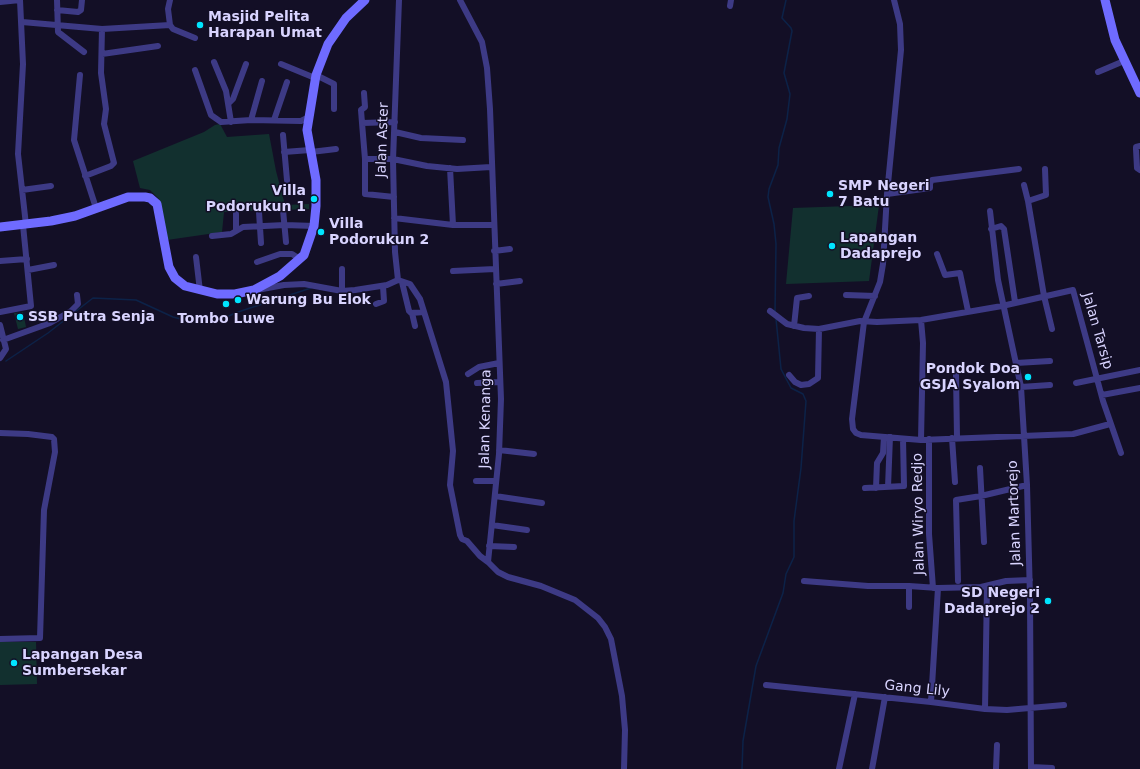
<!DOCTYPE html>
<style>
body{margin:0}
canvas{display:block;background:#130f26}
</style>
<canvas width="1140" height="769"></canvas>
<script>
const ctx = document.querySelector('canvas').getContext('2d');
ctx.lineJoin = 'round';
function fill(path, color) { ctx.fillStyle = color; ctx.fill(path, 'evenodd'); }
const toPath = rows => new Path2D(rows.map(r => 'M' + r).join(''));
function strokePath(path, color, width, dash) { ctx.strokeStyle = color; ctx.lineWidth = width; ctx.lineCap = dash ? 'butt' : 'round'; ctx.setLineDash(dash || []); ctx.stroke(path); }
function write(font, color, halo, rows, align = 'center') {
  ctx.font = font + ' "DejaVu Sans",sans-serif'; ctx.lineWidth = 3; ctx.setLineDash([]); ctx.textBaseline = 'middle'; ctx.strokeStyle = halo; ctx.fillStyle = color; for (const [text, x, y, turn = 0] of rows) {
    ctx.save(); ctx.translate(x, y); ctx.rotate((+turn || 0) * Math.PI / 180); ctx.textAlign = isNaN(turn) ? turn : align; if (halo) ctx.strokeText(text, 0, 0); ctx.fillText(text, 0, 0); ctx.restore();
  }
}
const green = toPath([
 [220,124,227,137,269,134,276,171,285,205,309,204,309,209,224,212,222,232,167,240,159,199,150,190,140,188,133,161,204,132,215,125],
 [879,205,869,281,786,284,793,208],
 [23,312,26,327,18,329,14,313],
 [0,642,36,642,37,684,0,685]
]);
const stream = toPath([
 [775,313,776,244,774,224,768,197,769,189,778,165,779,148,787,119,790,94,784,73,792,31,791,28,782,18,786,0],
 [6,361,48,333,93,298,136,300,173,317,192,322,206,322,227,317,235,313,311,288],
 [742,769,743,741,756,666,783,593,786,574,794,557,794,521,801,468,806,401,803,394,791,388,781,369,776,319]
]);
const street = toPath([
 [57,0,58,32,84,52],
 [460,0,482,42,487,68,490,109,501,399,499,454,488,562,498,572,508,577,541,586,575,600,598,618,605,627,611,639,622,696,625,730,624,769],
 [894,0,900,24,901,50,887,194,883,264,880,282,864,322,852,419,853,429,856,433,861,435,921,440,1073,434,1110,424],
 [0,2,20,0,23,64,18,154,26,225],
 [730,6,731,0],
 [57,10,78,12,81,10,82,0],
 [22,22,102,29,170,25,173,29,195,38],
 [170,25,168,9,170,0],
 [102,54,158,46],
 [214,62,226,91,231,122],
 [281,64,315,78],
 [195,70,211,115,221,122,251,120,301,121,309,117],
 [1098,72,1124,61],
 [80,75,74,140,96,208],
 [316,75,334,84,334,109],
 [229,103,233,99,246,64],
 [251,120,262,81],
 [274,120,287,82],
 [395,122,362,123,365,159,393,159,427,166,457,169,491,167],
 [362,123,361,110,365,107,364,93],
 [395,132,421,138,463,140],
 [283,135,287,180],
 [1140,146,1136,147,1136,149,1137,168,1140,170],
 [284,152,310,150],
 [311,152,336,149],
 [365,159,365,194,394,197],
 [450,168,453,225],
 [1045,169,1046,195,1028,201,1044,296,1052,329],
 [85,176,111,166,114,163,104,124,106,109,101,73,102,29],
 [1024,185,1028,201],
 [22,190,51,186],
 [887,194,930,188,930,183,932,180,1019,169],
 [283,210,286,242],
 [990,211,998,280,1021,387,1027,485,1030,597,1031,769],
 [259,212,261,243],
 [236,214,236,230],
 [394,218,453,225,494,225],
 [991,229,1001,226,1004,229,1015,302],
 [212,236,231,234,243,227,285,225,314,226],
 [494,251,510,249],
 [937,254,945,275,960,273,968,311],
 [196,257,200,291],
 [0,261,27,259],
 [257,262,280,254,292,254,300,259],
 [342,269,342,291],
 [28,270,54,265],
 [453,271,495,269],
 [398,280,410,284,420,299,446,382,453,451,450,485,460,535,462,539,467,541,480,556,488,562],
 [398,280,395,252,393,160,399,0],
 [402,282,409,311,411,313,424,312],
 [496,284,520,281],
 [257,290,284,285,304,284,342,291,355,290,387,285,398,280],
 [846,295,875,296],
 [376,304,384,301,383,286],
 [770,311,787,324,804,328,819,329,860,321,877,322,921,320,1002,306,1073,290,1103,401,1121,453],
 [0,312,31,306,23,225],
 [412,313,415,326],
 [0,325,6,349,0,358],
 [794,326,797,298,809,296],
 [3,340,50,323,71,311,78,304,77,295],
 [1016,363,1050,361],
 [468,374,479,367,499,363],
 [956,374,957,437],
 [789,375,795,382,801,385,809,384,818,378,819,329],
 [477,383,500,382],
 [1076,383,1140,370],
 [1021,387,1050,385],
 [1102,395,1140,388],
 [0,433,28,434,52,437,54,439,55,452,44,510,40,638,0,639],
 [952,438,955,482],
 [929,439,929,534,933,588],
 [921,440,923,343,921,320],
 [499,450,534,454],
 [980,468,984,542],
 [476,481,496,481],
 [888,487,890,437],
 [865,488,904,486,903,439],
 [876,488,877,463,883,453,884,437],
 [495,496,542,503],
 [492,525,527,530],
 [489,546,514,547],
 [804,581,868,586,909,586,938,588,981,587,1006,581,1030,580],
 [958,581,956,500,981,496,1027,485],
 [909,586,909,607],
 [766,685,931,702,985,709,1007,710,1064,705],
 [931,702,938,588],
 [985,709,987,586],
 [1031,767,1052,768],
 [839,769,855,694],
 [872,769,885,697],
 [996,769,997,745]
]);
const secondary = toPath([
 [1105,0,1115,40,1140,93],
 [0,227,51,221,75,216,128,197,145,197,150,198,157,204,169,267,175,278,185,286,217,294,235,294,254,290,280,276,304,255,314,226,316,206,316,180,307,130,316,75,328,44,346,18,365,0]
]);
const markers = [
 [200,25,4,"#00e5ff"],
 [830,194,4,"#00e5ff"],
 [314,199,4,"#00e5ff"],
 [321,232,4,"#00e5ff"],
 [832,246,4,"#00e5ff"],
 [238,300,4,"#00e5ff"],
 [226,304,4,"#00e5ff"],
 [20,317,4,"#00e5ff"],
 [1028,377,4,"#00e5ff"],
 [1048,601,4,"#00e5ff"],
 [14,663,4,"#00e5ff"]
];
const poiNames = [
 ["Masjid Pelita",208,17],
 ["Harapan Umat",208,33],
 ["SMP Negeri",838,186],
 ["7 Batu",838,202],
 ["Villa",306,191,"right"],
 ["Podorukun 1",306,207,"right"],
 ["Villa",329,224],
 ["Podorukun 2",329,240],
 ["Lapangan",840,238],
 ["Dadaprejo",840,254],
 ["Warung Bu Elok",246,300],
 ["SSB Putra Senja",28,317],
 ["Tombo Luwe",226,319,"center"],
 ["Pondok Doa",1020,369,"right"],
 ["GSJA Syalom",1020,385,"right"],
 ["SD Negeri",1040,593,"right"],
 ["Dadaprejo 2",1040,609,"right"],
 ["Lapangan Desa",22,655],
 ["Sumbersekar",22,671]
];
const streetNames = [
 ["Jalan Aster",383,140,-88],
 ["Jalan Tarsip",1097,331,74],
 ["Jalan Kenanga",486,419,-89],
 ["Jalan Martorejo",1015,513,-92],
 ["Jalan Wiryo Redjo",919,514,-91],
 ["Gang Lily",917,689,6]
];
fill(green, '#12302f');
strokePath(stream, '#0c2248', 1.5);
strokePath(street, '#3d3a85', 6);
strokePath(secondary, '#6f6bff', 9);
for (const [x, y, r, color] of markers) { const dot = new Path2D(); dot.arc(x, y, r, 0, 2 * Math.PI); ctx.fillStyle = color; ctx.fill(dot); strokePath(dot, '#130f26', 1.5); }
write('bold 14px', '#d9d4ff', '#130f26', poiNames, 'left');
write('14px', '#d9d4ff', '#130f26', streetNames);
</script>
